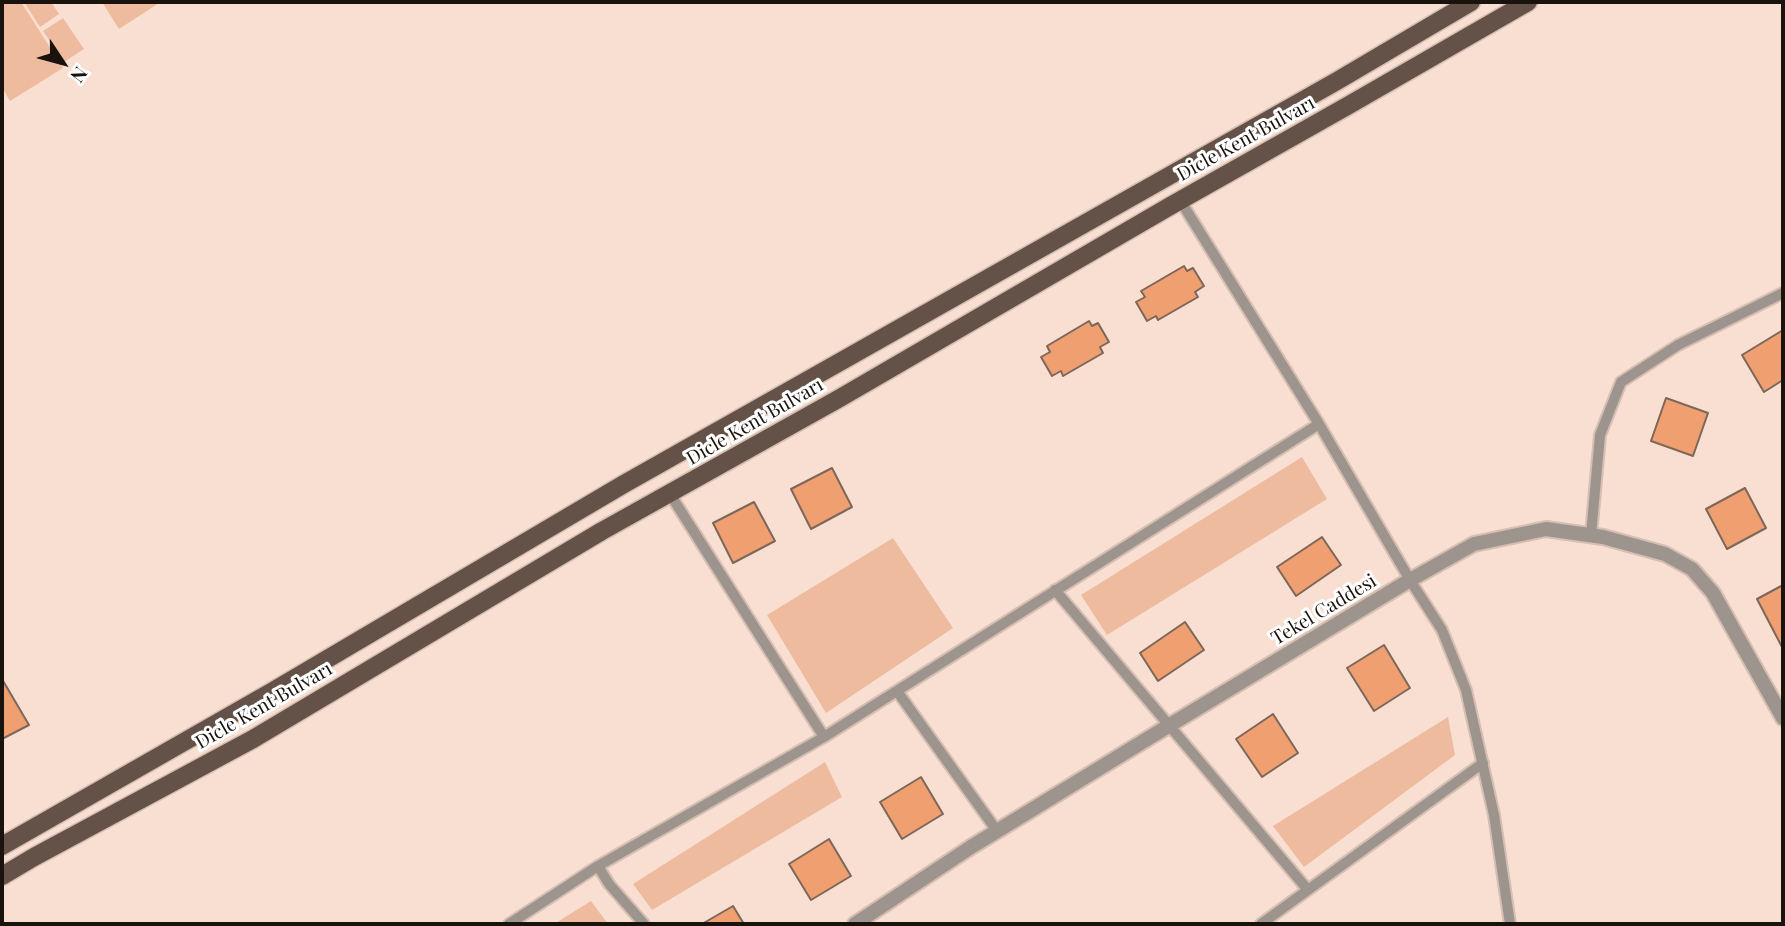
<!DOCTYPE html>
<meta charset="utf-8">
<style>
body{margin:0}
#map{position:relative;width:1785px;height:926px;overflow:hidden;background:#f9dfd1;font-family:"Playfair Display",serif}
canvas{display:block}
.frame{position:absolute;inset:0;border:4px solid #1a120d;pointer-events:none}
.north{position:absolute;left:28px;top:28px;width:70px;height:70px;-webkit-text-stroke:5px #fff;paint-order:stroke;rotate:126deg;font-size:19px;font-weight:700;line-height:28px;text-align:center;color:#1a120d}
.north::after{content:'';display:block;margin:auto;width:24px;height:32px;background:#1a120d;clip-path:polygon(50% 0,100% 100%,50% 72%,0 100%)}
</style>
<div id="map">
<canvas width="1785" height="926"></canvas>
<div class="frame"></div>
<div class="north">N</div>
</div>
<script>
const ctx = document.querySelector('canvas').getContext('2d');
ctx.lineJoin = 'round';
function fill(path, color) { ctx.fillStyle = color; ctx.fill(path, 'evenodd'); }
const toPath = rows => new Path2D(rows.map(r => 'M' + r).join(''));
function strokePath(path, color, width, dash) { ctx.strokeStyle = color; ctx.lineWidth = width; ctx.lineCap = dash ? 'butt' : 'round'; ctx.setLineDash(dash || []); ctx.stroke(path); }
function write(font, color, halo, rows, align = 'center') {
  ctx.font = font + ' "Playfair Display",serif'; ctx.lineWidth = 6; ctx.setLineDash([]); ctx.textBaseline = 'middle'; ctx.strokeStyle = halo; ctx.fillStyle = color; for (const [text, x, y, turn = 0] of rows) {
    ctx.save(); ctx.translate(x, y); ctx.rotate((+turn || 0) * Math.PI / 180); ctx.textAlign = isNaN(turn) ? turn : align; if (halo) ctx.strokeText(text, 0, 0); ctx.fillText(text, 0, 0); ctx.restore();
  }
}
const green = toPath([
 [2,2,21,2,63,68,10,101,2,87],
 [24,2,51,2,59,14,40,27],
 [102,2,158,2,159,3,119,29],
 [63,18,84,49,64,62,43,31],
 [1302,457,1327,499,1107,635,1081,595],
 [893,538,953,628,826,713,767,615],
 [1448,717,1455,755,1304,867,1273,826],
 [825,762,842,797,652,910,633,884],
 [591,901,608,924,554,924]
]);
const building = toPath([
 [1184,266,1187,271,1193,268,1204,286,1195,292,1198,297,1158,320,1156,316,1147,321,1136,302,1145,297,1141,291,1184,266],
 [1089,321,1092,326,1098,323,1109,342,1100,347,1103,353,1063,376,1061,371,1052,376,1041,357,1050,352,1047,346,1089,321],
 [1783,330,1783,380,1764,392,1742,355,1783,330],
 [1666,398,1708,413,1693,456,1651,441,1666,398],
 [832,468,852,507,811,529,791,489,832,468],
 [1745,488,1766,528,1727,549,1706,509,1745,488],
 [754,502,775,541,733,563,713,523,754,502],
 [1322,537,1341,565,1296,596,1277,567,1322,537],
 [1783,585,1783,649,1757,599,1783,585],
 [1185,622,1204,650,1158,681,1140,653,1185,622],
 [1384,645,1410,688,1374,711,1347,668,1384,645],
 [2,679,29,725,2,739,2,679],
 [1273,714,1298,753,1262,777,1236,739,1273,714],
 [921,777,943,814,902,839,880,802,921,777],
 [829,839,851,876,811,900,789,864,829,839],
 [733,906,744,924,702,924,733,906]
]);
const minor = toPath([
 [1180,200,1319,424,1410,580,1442,630,1466,690,1494,815,1510,924],
 [670,494,824,737],
 [1591,535,1600,435,1621,382,1678,345,1783,293],
 [1055,590,1308,890],
 [897,691,997,831],
 [598,866,609,884,644,924],
 [509,924,598,866,824,737,1319,424],
 [1261,924,1483,763]
]);
const tertiary = toPath([
 [855,924,971,847,1170,725,1410,580,1474,544,1546,529,1603,537,1665,554,1692,569,1713,593,1783,718]
]);
const primary = toPath([
 [2,846,273,691,624,484,1337,81,1471,2],
 [2,876,34,857,253,739,602,531,840,398,1172,205,1349,105,1528,2]
]);
const streetNames = [
 ["Dicle Kent Bulvarı",1246,139,-29],
 ["Dicle Kent Bulvarı",755,422,-30],
 ["Tekel Caddesi",1324,610,-31],
 ["Dicle Kent Bulvarı",264,706,-30]
];
fill(green, '#eebb9f');
fill(building, '#ef9f70');
strokePath(building, '#7d675a', 2);
strokePath(minor, '#d5beb2', 14);
strokePath(tertiary, '#d5beb2', 18);
strokePath(primary, '#d5beb2', 21);
strokePath(minor, '#9e948e', 10);
strokePath(tertiary, '#9e948e', 14);
strokePath(primary, '#645248', 18);
write('19px', '#1a120d', '#fff', streetNames);
</script>
